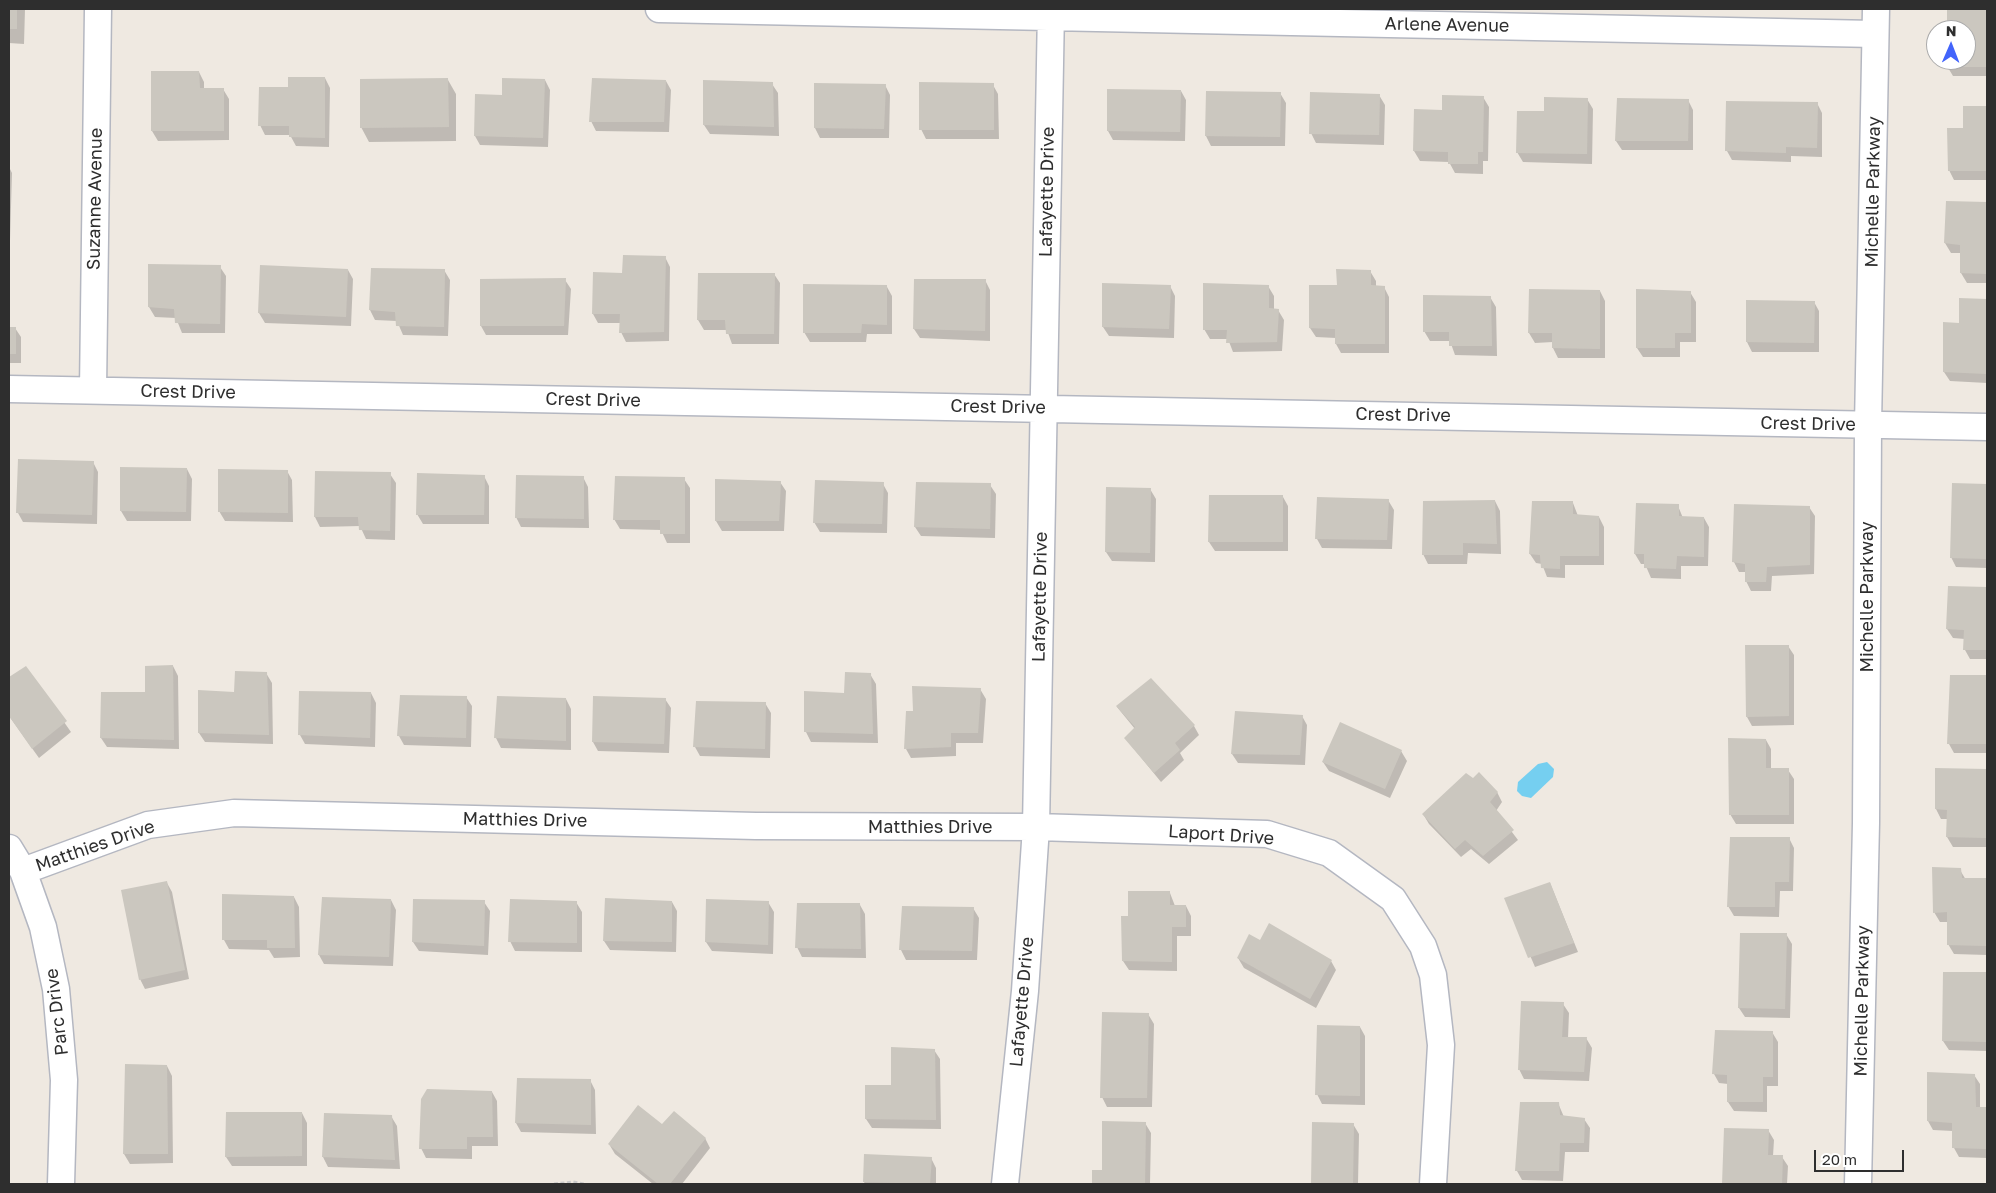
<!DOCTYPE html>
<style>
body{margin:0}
#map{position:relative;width:1996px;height:1193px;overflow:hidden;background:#efe9e1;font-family:"Golos Text",sans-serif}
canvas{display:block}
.frame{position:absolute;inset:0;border:10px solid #2e2e2e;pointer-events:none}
.north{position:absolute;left:1926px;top:20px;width:50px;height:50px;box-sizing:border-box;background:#fff;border:1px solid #ababab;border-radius:50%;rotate:1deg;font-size:14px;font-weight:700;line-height:20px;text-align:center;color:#2e2e2e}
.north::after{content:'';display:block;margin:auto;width:18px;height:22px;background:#4264fb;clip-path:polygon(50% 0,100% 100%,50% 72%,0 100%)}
.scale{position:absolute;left:1814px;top:1150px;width:90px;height:22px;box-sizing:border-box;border:2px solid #2e2e2e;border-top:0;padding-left:6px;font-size:15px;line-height:18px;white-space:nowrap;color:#2e2e2e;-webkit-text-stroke:4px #fff;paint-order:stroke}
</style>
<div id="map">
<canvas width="1996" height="1193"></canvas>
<div class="frame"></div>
<div class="north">N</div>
<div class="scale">20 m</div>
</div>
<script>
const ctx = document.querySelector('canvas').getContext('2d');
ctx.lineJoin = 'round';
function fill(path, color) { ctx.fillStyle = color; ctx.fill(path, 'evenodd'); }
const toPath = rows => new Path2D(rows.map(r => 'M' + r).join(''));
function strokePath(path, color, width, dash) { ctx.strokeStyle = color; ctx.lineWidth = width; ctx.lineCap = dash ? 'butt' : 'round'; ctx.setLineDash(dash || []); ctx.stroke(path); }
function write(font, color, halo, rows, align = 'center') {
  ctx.font = font + ' "Golos Text",sans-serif'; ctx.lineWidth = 5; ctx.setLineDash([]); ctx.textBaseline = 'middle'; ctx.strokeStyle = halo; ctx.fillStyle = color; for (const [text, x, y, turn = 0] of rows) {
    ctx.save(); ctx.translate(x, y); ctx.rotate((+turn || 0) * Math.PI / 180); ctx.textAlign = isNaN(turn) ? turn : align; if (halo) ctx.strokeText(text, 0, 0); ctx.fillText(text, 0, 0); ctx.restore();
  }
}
const water = toPath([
 [1547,762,1554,769,1553,777,1531,798,1522,796,1517,791,1518,782,1538,764]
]);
const shadow = toPath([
 [9,9,25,9,24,44,9,43],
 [1949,9,1987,9,1987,76,1953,76,1947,66,1947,60,1966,60,1966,30,1948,30],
 [9,65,10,66,9,139],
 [199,72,204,82,204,89,223,89,229,99,229,140,158,141,152,131],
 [325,78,330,88,329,147,296,146,290,135,265,135,260,125,289,88],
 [448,80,456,94,456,141,369,142,361,127],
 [545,80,550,90,548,147,480,145,475,136],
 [666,81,671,90,669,132,596,131,591,121],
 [772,84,778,93,779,136,710,134,704,125],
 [815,84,885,85,890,95,889,138,820,138,815,128],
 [993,85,998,94,999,139,926,139,921,129],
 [1181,91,1186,100,1185,141,1113,140,1108,131],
 [1280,93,1286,103,1285,146,1211,146,1206,136],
 [1379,95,1385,105,1384,145,1316,143,1311,133],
 [1483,97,1489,107,1488,161,1483,161,1483,174,1455,173,1449,162,1420,161,1414,151,1415,110,1443,111],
 [1587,99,1593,109,1592,164,1523,162,1517,152],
 [1688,100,1693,110,1693,150,1622,150,1616,141],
 [1817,103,1822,113,1822,157,1791,156,1791,162,1732,160,1727,151],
 [1965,107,1987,107,1987,180,1954,180,1949,170,1964,129],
 [9,167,12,173,10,241,9,241],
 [1947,202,1987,203,1987,283,1967,283,1961,273,1961,253,1951,253,1945,243],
 [665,257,670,267,669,341,626,342,621,332,621,323,598,323,593,314,624,274],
 [220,267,226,276,225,333,182,333,176,318,155,317,149,307],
 [348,270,353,279,351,326,265,323,259,313],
 [444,270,450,280,448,336,403,335,397,321,375,320,370,310],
 [1370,271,1376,281,1376,287,1384,287,1389,297,1389,353,1341,353,1336,344,1336,338,1316,337,1310,328,1338,287],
 [699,274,774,274,780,283,779,344,732,344,727,330,704,330,698,320],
 [565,280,571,289,568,335,486,335,481,326],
 [985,280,990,290,990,341,920,338,914,329],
 [1170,286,1175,296,1174,338,1109,336,1103,327],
 [1268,286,1274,296,1274,310,1278,310,1284,320,1282,351,1233,352,1228,339,1210,339,1204,329],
 [887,287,892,296,892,334,867,334,866,342,810,342,804,332],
 [1530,290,1600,291,1605,301,1605,358,1558,358,1553,348,1553,342,1535,343,1529,333],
 [1690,292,1696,302,1696,342,1680,342,1680,357,1643,357,1637,348],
 [1490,297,1496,307,1497,356,1455,355,1450,341,1430,341,1424,331],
 [1961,300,1987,301,1987,383,1950,381,1944,372,1961,324],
 [1814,302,1819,311,1819,352,1752,352,1747,342],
 [9,328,15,328,21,337,21,363,9,363],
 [93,462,98,472,97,524,23,522,18,513],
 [122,468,187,469,192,479,191,521,127,521,121,511],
 [287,471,292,480,293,522,225,521,219,511],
 [390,474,396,483,395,540,366,539,360,526,320,527,315,517],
 [484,476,489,486,489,524,423,524,417,514],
 [583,477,588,487,589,528,521,527,516,517],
 [684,479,690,488,690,543,667,543,661,530,620,529,614,519],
 [780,482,786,491,784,531,722,531,716,521],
 [883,484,888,493,887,533,820,532,814,522],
 [1954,484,1987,485,1987,568,1956,567,1951,557],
 [990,485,996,494,995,538,921,536,915,527],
 [1150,489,1156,499,1155,562,1112,561,1106,552],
 [1283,497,1288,506,1288,551,1215,551,1209,542],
 [1388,500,1394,510,1392,549,1322,548,1317,539],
 [1495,501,1500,511,1501,554,1468,553,1467,564,1428,564,1423,554],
 [1573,503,1578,516,1599,517,1604,527,1604,565,1565,565,1565,578,1547,577,1542,564,1536,563,1530,554],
 [1678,506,1683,518,1704,518,1709,527,1708,566,1681,566,1681,579,1651,578,1645,564,1641,564,1635,554],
 [1809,507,1815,516,1814,574,1772,576,1771,591,1751,591,1746,581,1746,572,1739,572,1734,562],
 [1949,587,1987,588,1987,659,1970,659,1965,650,1965,639,1953,638,1947,629],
 [1788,646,1794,655,1794,725,1752,726,1747,717],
 [173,666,178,676,179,749,107,747,101,738],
 [26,668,71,732,39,758,9,716,9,679],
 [266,673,272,683,273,744,205,742,199,733],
 [870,674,876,684,878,743,811,742,806,732,845,694],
 [1951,676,1987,676,1987,753,1954,753,1949,744],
 [980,689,986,699,983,743,956,743,956,756,911,758,906,749],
 [371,693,376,703,375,747,305,744,300,735],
 [466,697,472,706,471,747,404,745,399,736],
 [566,699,571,709,571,750,501,748,496,738],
 [665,699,671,708,669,753,598,751,593,742],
 [765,703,771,713,770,758,700,756,695,747],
 [1117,707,1194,726,1199,735,1180,753,1184,760,1161,782,1125,738,1135,729],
 [1302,716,1307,725,1305,765,1238,763,1232,754],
 [1766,740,1771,749,1771,769,1788,770,1794,779,1794,824,1736,824,1730,814],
 [1401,751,1407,761,1390,798,1329,771,1323,762],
 [1936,769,1987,770,1987,847,1953,847,1947,837,1948,819,1941,819,1936,809],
 [1497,792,1502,802,1496,811,1518,840,1489,864,1471,849,1461,857,1429,824,1423,814],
 [1789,838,1794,848,1793,891,1780,891,1779,917,1734,916,1728,906],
 [1960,870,1966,880,1987,879,1987,955,1954,954,1948,944,1949,922,1940,922,1934,912],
 [167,883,172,892,189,979,145,989,140,979],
 [1550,883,1578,952,1535,967,1506,899],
 [1170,893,1175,906,1186,906,1191,916,1191,936,1177,936,1177,971,1129,970,1123,961,1129,917],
 [294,897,299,907,300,957,274,958,269,950,229,949,224,940],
 [391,900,396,910,393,966,324,964,319,955],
 [484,902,490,911,488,955,419,951,413,942],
 [576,902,582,912,582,952,515,951,510,941],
 [672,902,677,911,676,952,610,950,604,941],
 [768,902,774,912,773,954,712,951,706,942],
 [860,905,865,914,866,958,802,957,797,947],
 [903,907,973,908,979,918,977,960,906,960,901,950],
 [1786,934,1792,944,1790,1018,1745,1017,1739,1008],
 [1260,941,1331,961,1336,970,1316,1008,1244,968,1238,958],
 [1945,973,1987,974,1987,1051,1949,1050,1943,1041],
 [1563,1004,1569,1013,1568,1038,1586,1038,1592,1048,1589,1081,1524,1079,1519,1069],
 [1148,1014,1154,1024,1152,1107,1107,1107,1102,1097],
 [1360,1027,1365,1036,1365,1105,1322,1104,1317,1094],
 [1772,1032,1778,1042,1778,1086,1767,1086,1767,1112,1734,1111,1728,1102,1728,1084,1719,1083,1714,1074],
 [934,1050,940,1059,941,1129,872,1128,866,1119,892,1086],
 [167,1066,172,1076,173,1163,130,1164,124,1154],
 [1974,1075,1980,1084,1980,1108,1987,1108,1987,1158,1959,1157,1954,1148,1953,1131,1933,1130,1928,1121],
 [590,1080,595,1090,596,1134,521,1132,516,1123],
 [492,1092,497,1101,498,1146,472,1146,472,1159,426,1158,421,1148],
 [1558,1103,1564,1117,1584,1119,1590,1128,1589,1152,1565,1152,1563,1181,1522,1180,1517,1171],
 [302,1113,307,1123,307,1166,232,1166,226,1157],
 [391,1116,397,1126,400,1169,328,1167,323,1157],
 [1145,1123,1151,1133,1150,1184,1093,1184,1093,1171,1103,1171],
 [1313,1123,1353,1124,1359,1134,1358,1184,1312,1184],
 [662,1126,705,1138,710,1148,682,1184,653,1184,615,1154,609,1144],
 [1725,1129,1768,1130,1774,1140,1773,1156,1782,1157,1788,1166,1787,1184,1723,1184],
 [931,1158,936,1168,936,1184,865,1184,864,1182]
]);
const building = toPath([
 [9,9,17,9,17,29,9,29],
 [1947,9,1987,9,1987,67,1946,67,1946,60,1966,60,1966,30,1947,30],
 [151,71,199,71,200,88,224,88,224,131,151,131],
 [288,77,325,77,325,138,289,137,289,126,258,126,259,87,288,87],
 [448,78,449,127,360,128,360,79],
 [502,78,545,79,543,138,474,136,475,94,502,95],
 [592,78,666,80,664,122,589,122],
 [703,80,773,82,774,127,703,125],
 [919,82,994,83,994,130,919,130],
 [814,83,886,84,884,129,814,128],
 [1107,89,1181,90,1180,132,1107,131],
 [1206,91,1281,92,1280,137,1205,136],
 [1310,92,1380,94,1379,135,1309,134],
 [1442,95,1484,96,1483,152,1478,152,1478,164,1448,164,1448,152,1413,151,1414,109,1442,110],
 [1544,97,1588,98,1587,154,1516,153,1517,111,1544,111],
 [1617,98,1689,99,1688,141,1615,141],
 [1726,101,1818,102,1817,148,1786,147,1786,153,1725,151],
 [1963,106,1987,106,1987,171,1948,171,1947,128,1963,128],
 [1946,201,1987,202,1987,274,1960,273,1960,245,1944,243],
 [623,255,666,256,664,332,619,333,620,314,592,314,593,272,622,273],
 [148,264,221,265,220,324,175,323,174,309,148,307],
 [260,265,348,269,346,317,258,313],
 [371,268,445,269,444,327,396,326,395,312,369,310],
 [1336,269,1371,270,1371,285,1385,286,1385,344,1335,344,1335,329,1309,328,1309,285,1337,285],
 [698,273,775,273,774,334,726,334,725,320,697,320],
 [566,278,564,326,480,326,480,279],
 [914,279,986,279,985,331,913,329],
 [1102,283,1171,285,1169,329,1102,327],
 [1203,283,1269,285,1269,308,1279,309,1277,342,1226,343,1227,330,1203,330],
 [803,284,887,285,887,325,862,324,861,333,803,333],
 [1529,289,1600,290,1600,349,1552,348,1552,333,1528,333],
 [1636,289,1691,291,1691,333,1675,333,1675,348,1636,348],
 [1423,295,1491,296,1492,346,1449,346,1449,332,1423,332],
 [1959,298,1987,299,1987,374,1943,372,1943,322,1959,323],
 [1746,300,1815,301,1814,343,1746,342],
 [9,327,16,327,16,354,9,354],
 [18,459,94,461,92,515,16,513],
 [120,467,187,468,186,512,120,511],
 [218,469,288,470,288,513,218,512],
 [315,471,391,472,390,531,359,530,358,517,314,517],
 [417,473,485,475,484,515,416,515],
 [516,475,584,476,584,519,515,518],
 [615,476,685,477,685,534,660,534,660,520,613,520],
 [715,479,781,481,779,521,715,521],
 [815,480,884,482,882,524,813,523],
 [916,482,991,483,990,529,914,527],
 [1952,483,1987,484,1987,559,1950,558],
 [1106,487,1151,488,1150,553,1105,552],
 [1209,495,1283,495,1283,542,1208,542],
 [1317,497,1389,499,1387,540,1315,539],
 [1495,500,1497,544,1463,543,1463,555,1422,555,1423,501],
 [1532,501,1573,501,1573,514,1599,516,1599,556,1560,556,1560,569,1541,568,1540,555,1529,554],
 [1636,503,1679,504,1679,516,1704,517,1704,557,1677,556,1676,569,1644,568,1644,554,1634,554],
 [1734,504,1810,506,1810,565,1767,567,1766,582,1745,582,1745,564,1732,562],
 [1948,586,1987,587,1987,650,1963,650,1964,630,1946,629],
 [1745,645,1789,645,1789,716,1746,717],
 [173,665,174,740,100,738,101,692,145,692,145,666],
 [26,666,67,721,32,749,9,716,9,677],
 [235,671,267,672,269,735,198,733,198,690,234,692],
 [845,672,871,673,873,734,804,732,804,691,844,693],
 [1950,675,1987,675,1987,744,1947,744],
 [1151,678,1195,725,1175,743,1180,750,1154,773,1124,738,1135,727,1116,706],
 [912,686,981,688,978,733,951,733,951,747,904,749,906,711,913,711],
 [299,691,371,692,370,738,298,735],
 [400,695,467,696,466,738,397,736],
 [497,696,566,698,566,741,494,738],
 [593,696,666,698,664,744,592,742],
 [696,701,766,702,765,749,693,747],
 [1235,711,1303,715,1300,755,1231,754],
 [1340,722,1402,750,1385,789,1322,762],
 [1728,738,1766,739,1766,768,1789,768,1789,815,1729,815],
 [1935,768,1987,769,1987,838,1946,837,1947,810,1935,809],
 [1479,772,1498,792,1490,802,1514,830,1483,856,1465,840,1455,849,1422,814,1466,773,1473,778],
 [1730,837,1790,837,1789,882,1775,882,1775,907,1727,907],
 [1932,867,1961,868,1962,878,1987,878,1987,946,1947,945,1947,912,1933,913],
 [167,881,185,970,139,980,121,890],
 [1550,882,1574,943,1528,958,1504,898],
 [1128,891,1170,891,1170,905,1186,905,1186,927,1172,927,1172,962,1122,961,1121,916,1128,916],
 [222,894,294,896,295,948,267,948,267,940,222,940],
 [322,897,391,899,389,957,318,955],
 [605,898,672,901,672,942,603,941],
 [413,899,485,900,484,946,412,942],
 [510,899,577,901,577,943,508,942],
 [706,899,769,901,768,945,705,942],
 [797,903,860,903,861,949,795,948],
 [902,906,974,907,972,951,899,950],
 [1269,923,1332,960,1310,999,1237,958,1249,934,1260,940],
 [1740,933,1787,933,1785,1009,1738,1008],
 [1943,972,1987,972,1987,1042,1942,1041],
 [1521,1001,1564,1002,1562,1037,1587,1037,1584,1072,1518,1070],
 [1102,1012,1149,1013,1147,1098,1100,1098],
 [1317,1025,1360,1026,1360,1096,1315,1095],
 [1715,1030,1773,1031,1773,1077,1763,1077,1763,1102,1727,1102,1727,1075,1712,1074],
 [891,1047,935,1049,936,1120,865,1119,865,1085,891,1085],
 [125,1064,167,1065,168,1154,123,1154],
 [1927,1072,1975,1074,1976,1107,1987,1107,1987,1149,1952,1148,1952,1123,1927,1121],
 [517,1078,591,1079,591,1125,515,1123],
 [427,1089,492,1091,493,1137,467,1137,467,1149,419,1149,421,1099],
 [1520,1102,1559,1102,1560,1115,1585,1118,1584,1143,1560,1143,1559,1171,1515,1171],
 [638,1105,662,1124,674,1111,706,1138,670,1184,658,1184,608,1144],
 [226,1112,302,1112,302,1156,225,1157],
 [324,1113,392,1115,395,1160,322,1157],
 [1102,1121,1146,1122,1145,1184,1092,1184,1092,1170,1102,1170],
 [1312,1122,1354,1123,1353,1184,1311,1184],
 [1724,1128,1769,1129,1768,1155,1783,1155,1782,1184,1722,1184],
 [864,1154,932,1157,930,1184,863,1182]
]);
const path = toPath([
 [554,1184,573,1182,584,1184]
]);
const street = toPath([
 [659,9,1875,34],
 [9,389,1987,427],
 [93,390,98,9],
 [9,848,23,871,43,927,56,989,64,1080,61,1184],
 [23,871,148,825,234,813,756,826,1036,827,1267,834,1329,853,1393,899,1423,946,1433,975,1441,1045,1433,1184],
 [1005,1184,1025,991,1036,827,1051,9],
 [1858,1184,1866,823,1868,425,1876,9]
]);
const streetNames = [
 ["Arlene Avenue",1447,25,1],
 ["Lafayette Drive",1047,192,-89],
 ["Michelle Parkway",1873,192,-89],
 ["Suzanne Avenue",95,199,-89],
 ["Crest Drive",188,392,1],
 ["Crest Drive",593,400,1],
 ["Crest Drive",998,407,1],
 ["Crest Drive",1403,415,1],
 ["Crest Drive",1808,424,1],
 ["Lafayette Drive",1040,597,-89],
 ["Michelle Parkway",1867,597,-90],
 ["Matthies Drive",525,820,1],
 ["Matthies Drive",930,827],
 ["Laport Drive",1221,835,4],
 ["Matthies Drive",95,846,-19],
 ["Michelle Parkway",1862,1001,-89],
 ["Lafayette Drive",1022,1002,-85],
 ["Parc Drive",57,1012,-97]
];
fill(water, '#75cff0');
fill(shadow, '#0003');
fill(building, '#cbc7bf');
strokePath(street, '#b4b7c1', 29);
strokePath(path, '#c9c9c9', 3, [4, 2.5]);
strokePath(street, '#fff', 26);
write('18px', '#2e2e2e', '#fff', streetNames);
</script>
